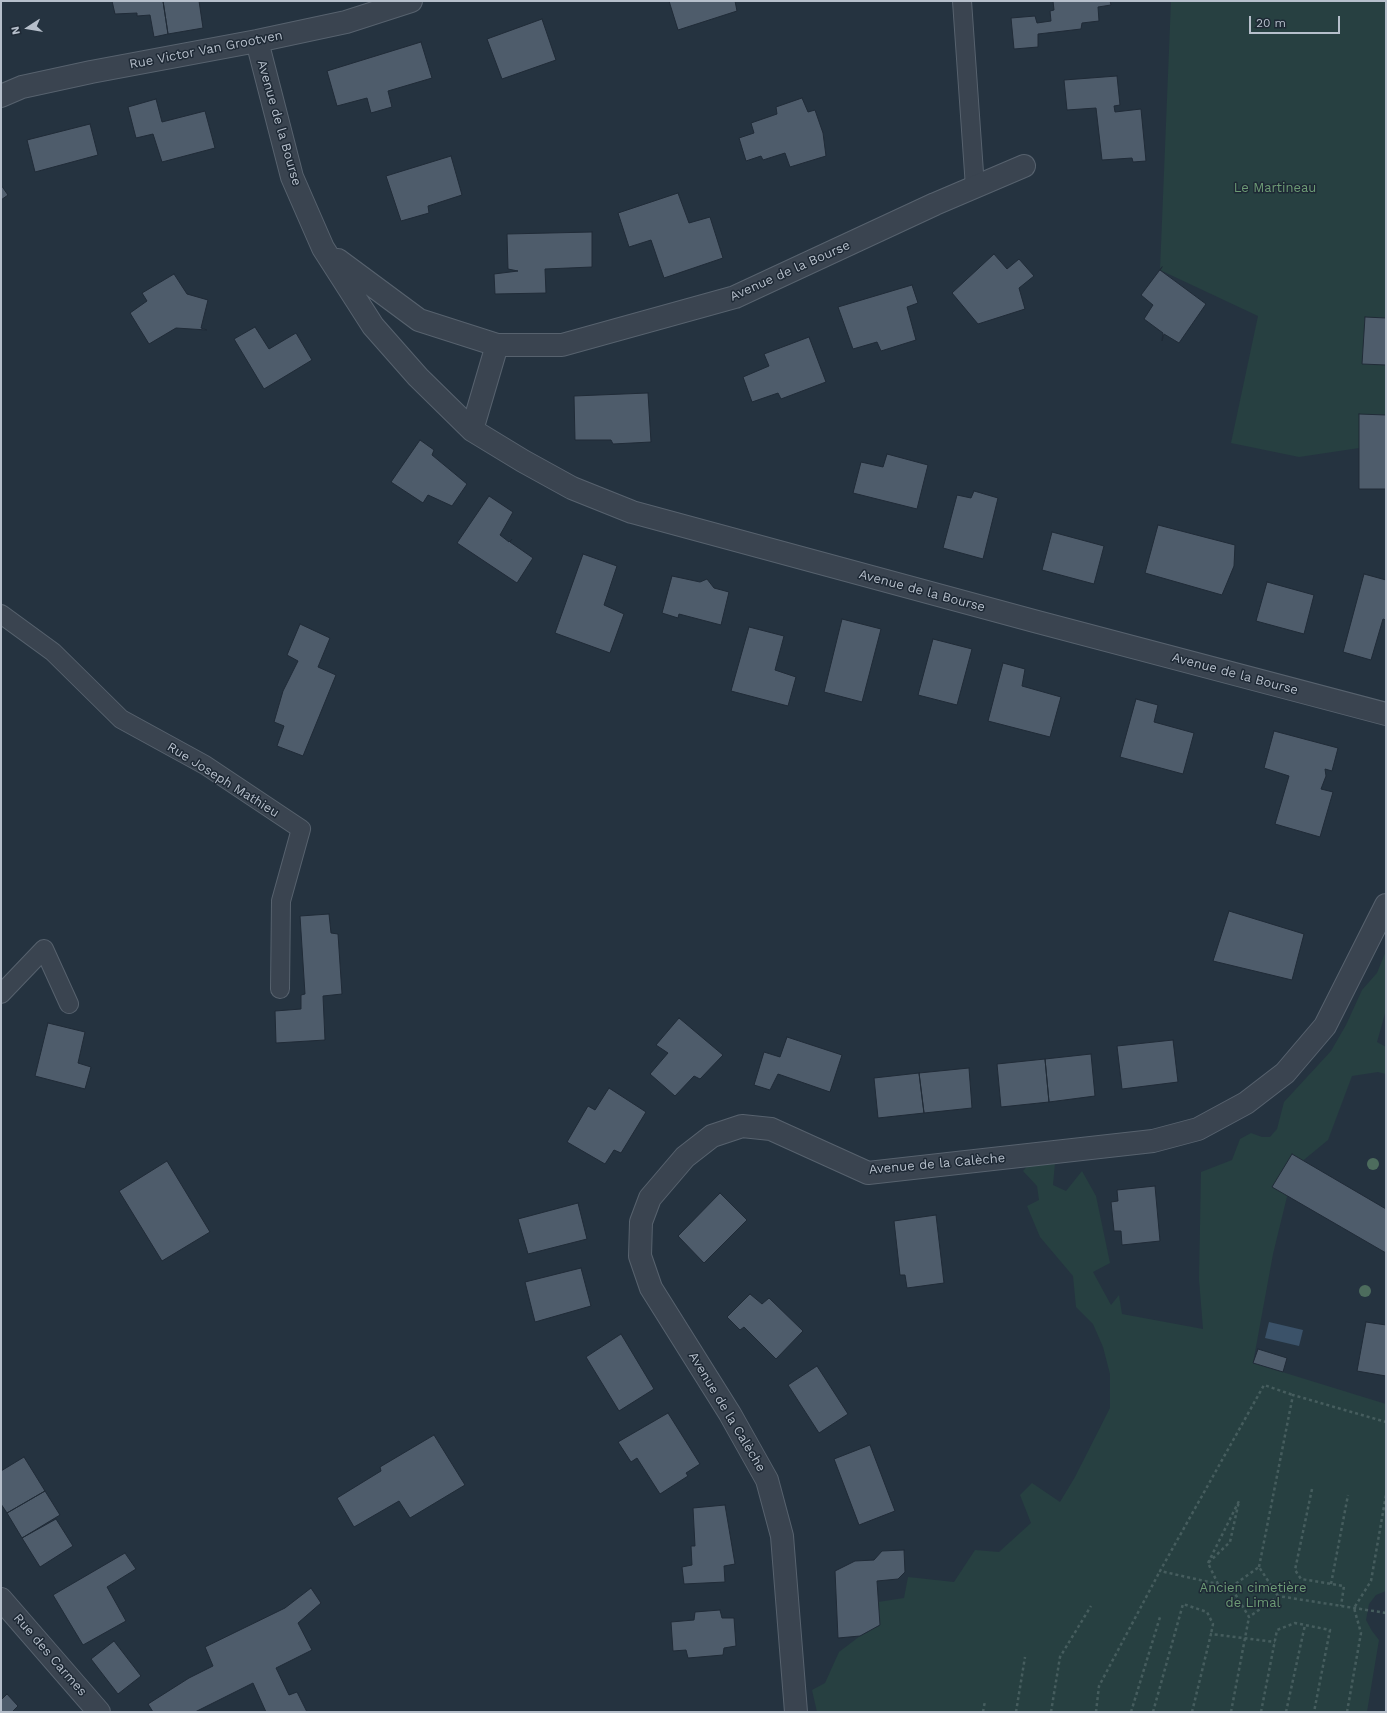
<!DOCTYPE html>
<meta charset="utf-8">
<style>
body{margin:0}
#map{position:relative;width:1387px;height:1713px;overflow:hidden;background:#253340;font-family:"Work Sans",sans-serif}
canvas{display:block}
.frame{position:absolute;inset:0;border:2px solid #b6bfcb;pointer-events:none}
.north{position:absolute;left:8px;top:8px;width:40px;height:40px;-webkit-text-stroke:3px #1e2935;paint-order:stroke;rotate:258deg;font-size:11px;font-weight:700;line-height:16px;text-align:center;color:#b6bfcb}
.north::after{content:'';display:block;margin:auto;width:14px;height:18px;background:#b6bfcb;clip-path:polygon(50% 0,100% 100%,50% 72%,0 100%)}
.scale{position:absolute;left:1249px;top:16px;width:91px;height:18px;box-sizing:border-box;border:2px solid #b6bfcb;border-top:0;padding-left:5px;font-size:12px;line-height:14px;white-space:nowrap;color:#b6bfcb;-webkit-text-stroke:3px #1e2935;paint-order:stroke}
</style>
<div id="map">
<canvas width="1387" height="1713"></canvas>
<div class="frame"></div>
<div class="north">N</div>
<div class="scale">20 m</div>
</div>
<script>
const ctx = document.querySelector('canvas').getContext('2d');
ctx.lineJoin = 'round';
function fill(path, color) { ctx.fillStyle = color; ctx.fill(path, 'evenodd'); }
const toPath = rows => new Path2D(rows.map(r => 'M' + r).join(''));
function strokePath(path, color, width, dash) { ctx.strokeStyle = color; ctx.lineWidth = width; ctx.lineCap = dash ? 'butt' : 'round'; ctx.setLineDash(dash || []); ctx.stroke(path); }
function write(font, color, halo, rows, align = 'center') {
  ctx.font = font + ' "Work Sans",sans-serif'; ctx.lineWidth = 3; ctx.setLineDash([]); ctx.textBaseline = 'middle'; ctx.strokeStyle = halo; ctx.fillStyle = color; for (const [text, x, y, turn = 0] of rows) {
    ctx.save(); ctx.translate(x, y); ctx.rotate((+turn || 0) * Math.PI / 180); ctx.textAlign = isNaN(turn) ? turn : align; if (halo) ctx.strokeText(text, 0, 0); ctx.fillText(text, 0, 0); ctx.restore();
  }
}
const green = toPath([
 [1171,1,1386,1,1386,444,1299,457,1231,443,1258,316,1160,270],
 [1386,951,1386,1010,1377,1042,1386,1047,1386,1074,1378,1072,1352,1076,1328,1140,1294,1168,1273,1254,1253,1363,1386,1404,1386,1591,1376,1595,1369,1604,1366,1620,1372,1631,1379,1640,1367,1712,817,1712,812,1690,825,1683,839,1652,860,1636,880,1625,878,1602,904,1598,908,1577,954,1582,975,1550,999,1552,1031,1523,1020,1495,1032,1483,1060,1502,1075,1477,1110,1408,1110,1374,1103,1347,1093,1324,1076,1307,1073,1276,1040,1237,1027,1206,1039,1200,1037,1186,1023,1171,1033,1160,1055,1163,1053,1185,1066,1191,1082,1171,1096,1196,1110,1263,1093,1272,1111,1305,1119,1295,1122,1314,1203,1329,1199,1279,1201,1172,1232,1160,1240,1139,1251,1133,1262,1137,1270,1137,1277,1129,1284,1102,1331,1051,1346,1025,1362,990,1377,973]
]);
const water = toPath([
 [1269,1322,1303,1330,1299,1346,1265,1338]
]);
const building = toPath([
 [112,1,163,1,168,34,154,37,150,15,137,16,137,13,115,14,112,1],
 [163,1,199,1,203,28,168,34,163,1],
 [669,1,735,1,737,11,678,30,669,1],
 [1053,1,1110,1,1111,5,1098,7,1099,21,1082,23,1081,29,1038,34,1038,47,1014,49,1011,18,1035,16,1037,23,1051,21,1050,11,1054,10,1053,1],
 [542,19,556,60,502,79,487,39,542,19],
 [421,42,432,78,388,91,392,107,371,113,367,98,337,106,327,71,421,42],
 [1117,76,1120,105,1114,106,1115,112,1141,109,1146,161,1133,162,1132,158,1102,160,1096,108,1067,110,1064,80,1117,76],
 [802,98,808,112,815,110,823,133,826,156,790,167,785,153,763,160,761,156,746,161,739,138,754,133,751,123,777,114,776,107,802,98],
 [156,99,162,122,205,111,215,148,162,162,153,134,136,138,128,107,156,99],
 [90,124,98,155,35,172,27,140,90,124],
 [451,156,462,195,428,206,429,213,401,221,386,176,451,156],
 [1,185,8,195,1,200,1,185],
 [678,193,689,223,710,217,723,258,664,278,651,240,629,247,618,213,678,193],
 [592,232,592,267,545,269,546,293,495,294,494,274,518,271,508,269,507,234,592,232],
 [994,254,1007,269,1019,259,1034,276,1019,288,1025,309,978,324,952,293,994,254],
 [1162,267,1160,270,1206,304,1179,343,1164,334,1162,341,1163,333,1144,319,1153,305,1141,295,1162,267],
 [174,274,187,294,208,300,201,328,207,330,176,328,149,344,130,313,147,301,142,293,174,274],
 [912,285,918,303,907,307,916,340,881,351,877,342,853,349,838,307,912,285],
 [1365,317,1386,318,1386,365,1362,364,1365,317],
 [255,327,269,349,296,333,312,360,264,389,234,339,255,327],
 [809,337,826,382,781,399,778,393,752,402,743,377,769,366,764,354,809,337],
 [648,393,651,442,613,444,611,440,575,440,574,396,648,393],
 [1359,414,1386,415,1386,489,1359,489,1359,414],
 [420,440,434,450,432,455,467,484,452,506,428,495,423,503,391,482,420,440],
 [887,454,928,465,917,509,853,493,861,462,883,467,887,454],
 [974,491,998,498,983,559,943,548,957,495,971,498,974,491],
 [489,496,513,512,500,535,509,542,512,539,510,542,533,558,517,583,457,543,489,496],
 [1158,525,1235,545,1234,566,1222,595,1145,573,1158,525],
 [1052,532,1104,546,1094,584,1042,570,1052,532],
 [583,554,617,566,604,605,624,614,610,653,555,633,583,554],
 [1364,574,1386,580,1386,620,1383,619,1371,660,1343,652,1364,574],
 [672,576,700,582,707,579,714,588,729,592,721,625,679,614,678,618,662,613,672,576],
 [1267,582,1314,595,1304,634,1256,621,1267,582],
 [842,619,881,629,862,702,824,692,842,619],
 [300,624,330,638,318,667,336,675,303,756,277,746,284,726,274,722,283,691,298,661,287,655,300,624],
 [749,627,784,636,775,670,796,677,788,706,731,691,749,627],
 [933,639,972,649,957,705,918,695,933,639],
 [1003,663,1025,669,1022,686,1061,697,1050,737,988,721,1003,663],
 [1136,699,1158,705,1154,722,1194,733,1183,774,1120,757,1136,699],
 [1274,731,1338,748,1332,771,1325,769,1326,776,1321,789,1333,792,1320,837,1275,824,1289,776,1264,768,1274,731],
 [1229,911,1304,934,1292,980,1213,961,1229,911],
 [329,914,331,933,338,934,342,994,323,996,325,1040,276,1043,275,1011,301,1009,301,995,305,994,300,916,329,914],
 [679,1018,723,1055,700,1079,694,1076,675,1096,650,1074,668,1053,656,1045,679,1018],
 [48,1023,85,1032,78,1063,91,1067,85,1089,35,1076,48,1023],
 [787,1037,842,1055,830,1092,778,1074,770,1090,754,1085,764,1052,780,1057,787,1037],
 [1173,1040,1178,1082,1122,1089,1117,1046,1173,1040],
 [1091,1054,1095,1096,1049,1102,1045,1059,1091,1054],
 [1045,1059,1049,1102,1001,1107,997,1064,1045,1059],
 [969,1068,972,1108,924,1113,919,1073,969,1068],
 [919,1073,924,1113,878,1118,874,1078,919,1073],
 [609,1088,646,1112,621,1153,614,1150,605,1164,567,1142,588,1106,595,1110,609,1088],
 [1292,1154,1386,1209,1386,1253,1272,1187,1292,1154],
 [167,1161,210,1232,162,1261,119,1191,167,1161],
 [1155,1186,1160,1241,1122,1245,1121,1231,1114,1231,1111,1202,1118,1201,1117,1190,1155,1186],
 [720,1193,747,1220,704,1263,678,1236,720,1193],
 [578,1203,587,1239,528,1254,518,1219,578,1203],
 [936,1215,944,1283,907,1288,905,1275,900,1275,894,1221,936,1215],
 [581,1268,591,1306,535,1322,525,1282,581,1268],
 [750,1294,762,1304,769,1298,803,1331,776,1359,744,1327,740,1330,727,1317,750,1294],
 [1366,1322,1386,1325,1386,1376,1357,1371,1366,1322],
 [621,1334,654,1389,619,1411,586,1357,621,1334],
 [1258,1349,1287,1358,1283,1372,1253,1363,1258,1349],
 [817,1366,848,1414,819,1433,788,1385,817,1366],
 [668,1413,700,1464,686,1473,688,1476,660,1494,637,1458,631,1462,618,1442,668,1413],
 [434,1435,465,1485,410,1518,399,1501,354,1527,337,1498,381,1471,380,1467,434,1435],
 [870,1445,895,1511,859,1525,834,1459,870,1445],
 [24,1457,45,1491,7,1513,1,1504,1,1471,24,1457],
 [45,1491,60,1515,22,1538,7,1513,45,1491],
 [725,1505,735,1564,724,1566,725,1582,684,1584,682,1567,692,1565,691,1546,695,1546,693,1508,725,1505],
 [56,1519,73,1546,40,1567,22,1538,56,1519],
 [904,1550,905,1572,898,1579,877,1581,880,1625,860,1636,838,1638,835,1571,855,1561,874,1560,882,1551,904,1550],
 [125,1553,136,1569,107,1587,126,1621,83,1645,53,1595,125,1553],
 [311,1588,321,1603,298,1623,312,1650,276,1668,289,1695,297,1692,307,1712,266,1712,253,1683,195,1712,153,1712,148,1704,189,1678,213,1666,205,1647,285,1608,311,1588],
 [720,1610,722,1618,734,1618,736,1646,724,1648,723,1655,688,1658,686,1650,673,1651,671,1622,694,1620,695,1612,720,1610],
 [114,1641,141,1676,118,1694,91,1659,114,1641],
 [7,1694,18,1706,12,1712,1,1712,1,1700,7,1694]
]);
const path = toPath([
 [1312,1489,1295,1570,1301,1579,1344,1586,1341,1606],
 [1208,1563,1239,1501,1230,1542,1208,1563,1218,1584],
 [1259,1567,1293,1395,1386,1422],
 [1331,1584,1348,1495],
 [1231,1587,1160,1571,1264,1385,1293,1395],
 [1278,1596,1259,1567,1231,1587,1249,1617,1278,1596,1386,1613],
 [983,1712,985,1701],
 [1016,1712,1025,1657],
 [1051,1712,1060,1657,1091,1606],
 [1096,1712,1099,1686,1160,1571],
 [1131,1712,1160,1617],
 [1153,1712,1183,1604,1207,1612,1213,1624,1211,1634],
 [1192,1712,1211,1634,1275,1642],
 [1231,1712,1249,1617],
 [1261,1712,1277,1630,1295,1623,1330,1630,1314,1712],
 [1286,1712,1305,1625],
 [1347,1712,1361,1633,1354,1608,1371,1581,1386,1495]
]);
const service = toPath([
 [962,1,975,187],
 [1,614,53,652,121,719,205,765,301,829,281,901,280,989],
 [1,994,44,949,69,1004]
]);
const minor = toPath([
 [257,41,292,177,323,248,373,326,418,377,472,430,523,461,572,488,632,512,1034,621,1386,714],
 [1,96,22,87,91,72,257,41,346,22,411,1],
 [338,260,419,320,497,345,562,345,735,297,935,204,1024,166],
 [472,430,497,345],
 [1,1599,99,1712],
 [796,1712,782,1536,767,1480,730,1414,651,1288,640,1256,641,1222,650,1198,685,1157,712,1136,742,1126,771,1129,868,1173,1153,1141,1198,1129,1246,1103,1285,1073,1325,1026,1386,905]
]);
const trees = [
 [1373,1164],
 [1365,1291]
];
const streetNames = [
 ["Rue Victor Van Grootven",206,50,-11],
 ["Avenue de la Bourse",279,123,74],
 ["Avenue de la Bourse",790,271,-24],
 ["Avenue de la Bourse",922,591,15],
 ["Avenue de la Bourse",1235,674,15],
 ["Rue Joseph Mathieu",223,780,32],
 ["Avenue de la Calèche",937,1164,-5],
 ["Avenue de la Calèche",727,1412,59],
 ["Rue des Carmes",50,1655,49]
];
const parkNames = [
 ["Le Martineau",1275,188],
 ["Ancien cimetière",1253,1588],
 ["de Limal",1253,1603]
];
fill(green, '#274041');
fill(water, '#3b5269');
fill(building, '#4e5c6b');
strokePath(building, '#202b37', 1);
strokePath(service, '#57626e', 20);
strokePath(minor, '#57626e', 24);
strokePath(path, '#465d5e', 2.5, [3, 3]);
strokePath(service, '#3a4450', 18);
strokePath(minor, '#3a4450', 22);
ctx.fillStyle = '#4d6c5d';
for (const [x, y] of trees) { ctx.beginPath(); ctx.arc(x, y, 6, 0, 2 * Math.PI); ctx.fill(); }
write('13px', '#b6bfcb', '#1e2935', streetNames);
write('13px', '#6d9b75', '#1e2935', parkNames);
</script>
